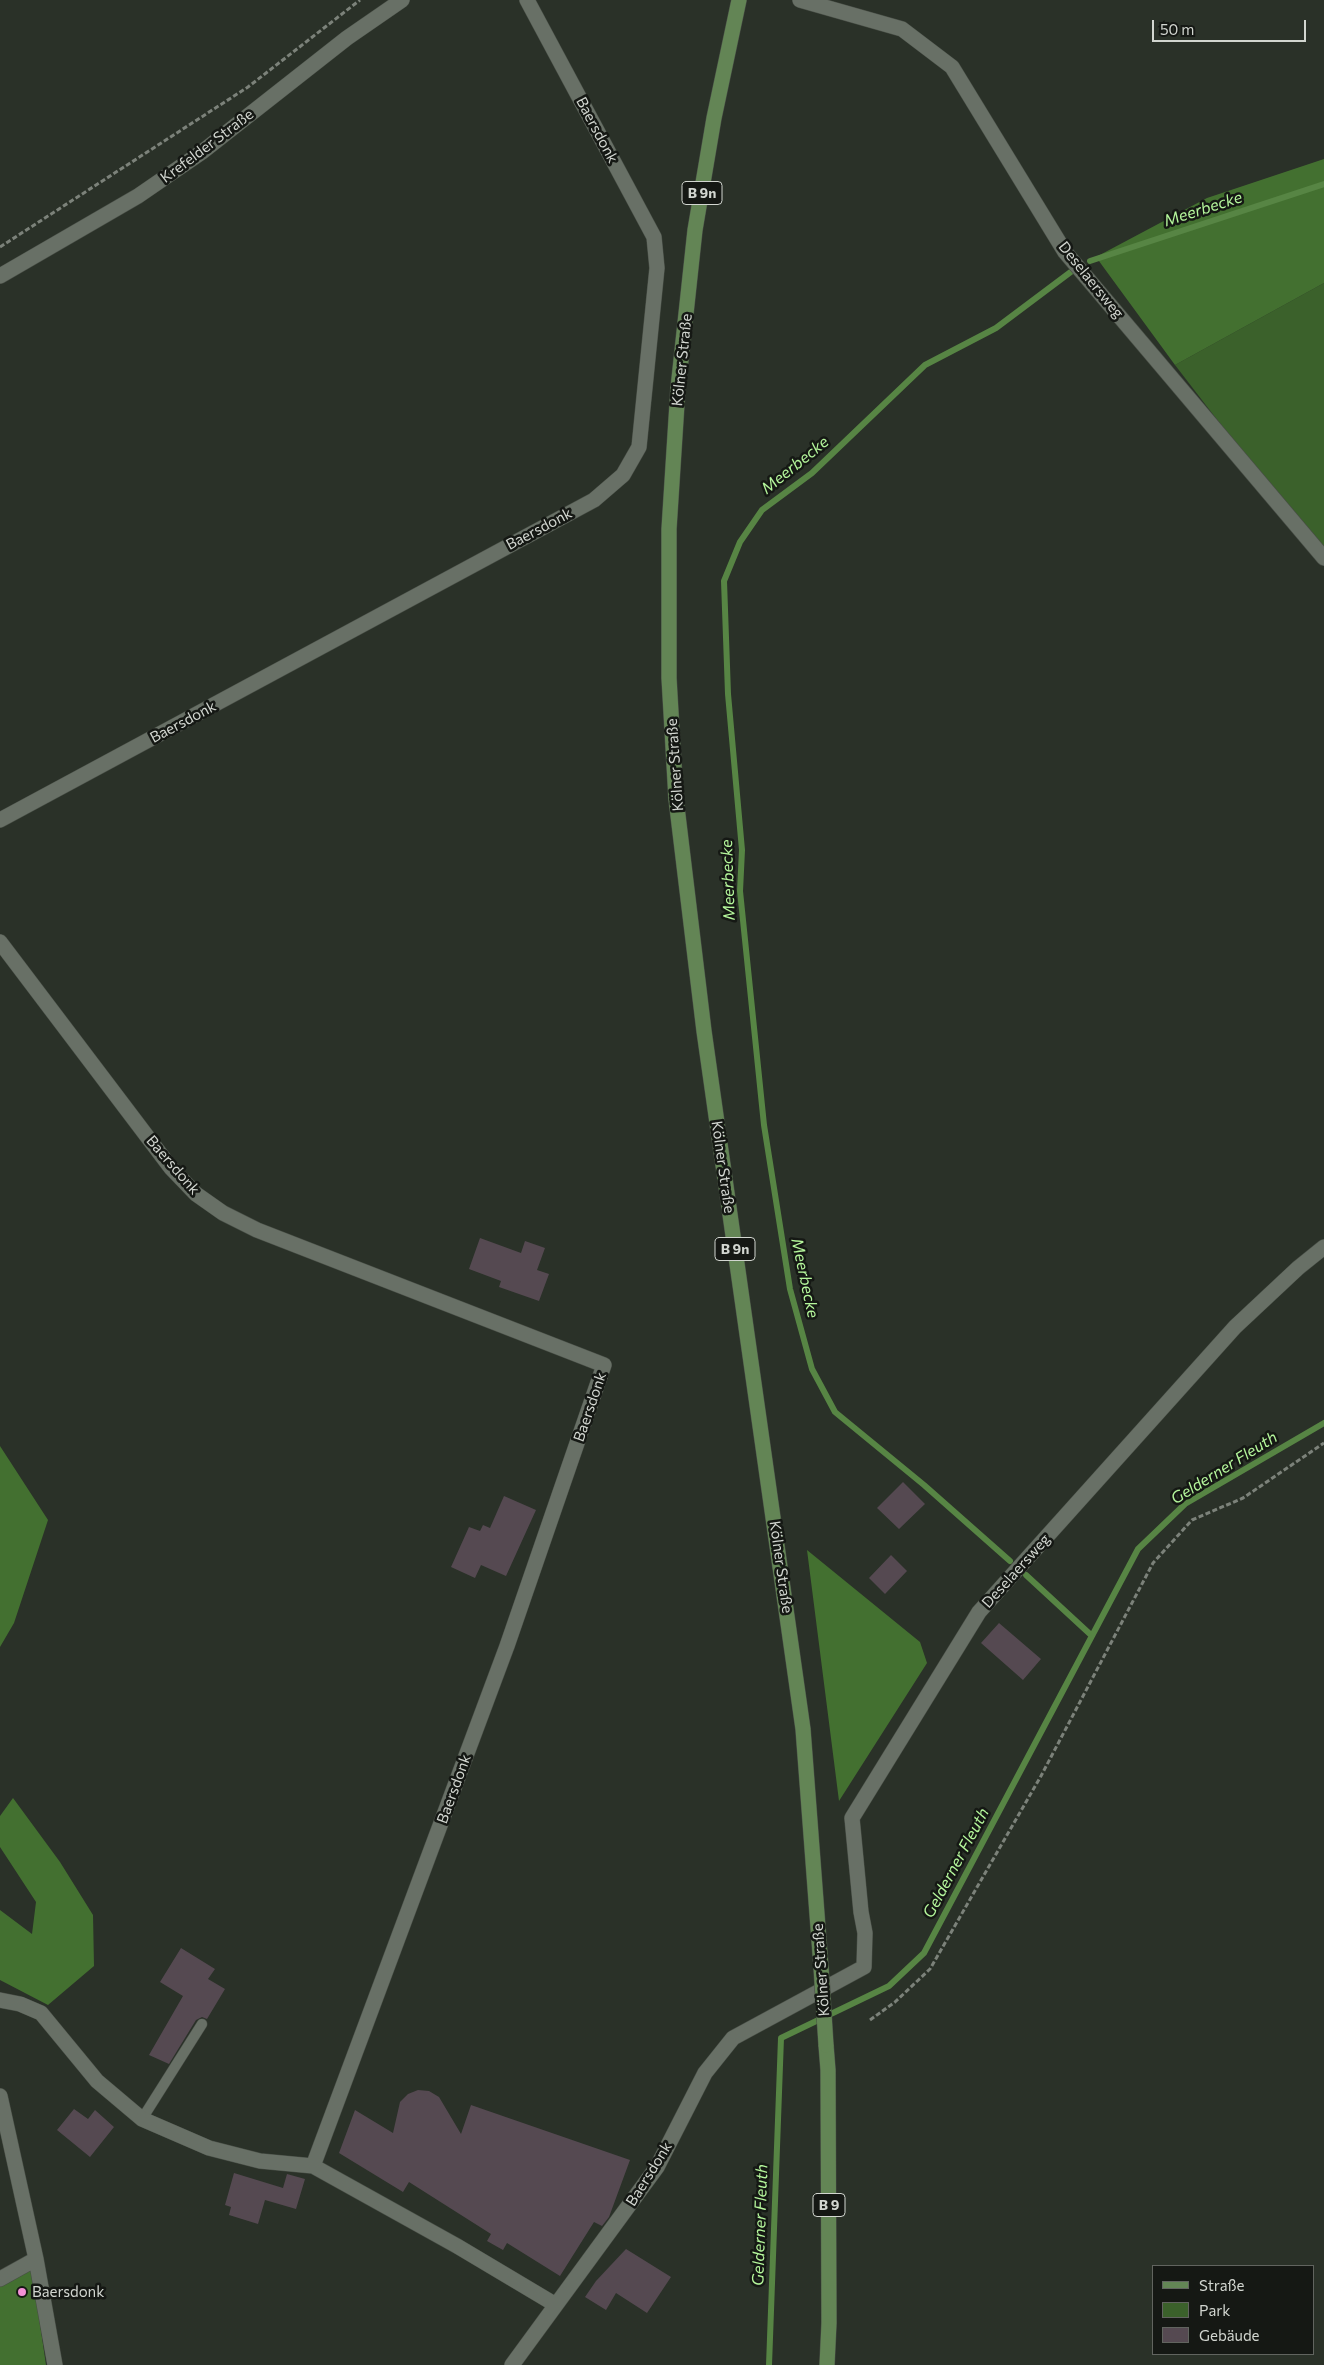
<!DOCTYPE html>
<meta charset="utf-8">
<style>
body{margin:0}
#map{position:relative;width:1324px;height:2365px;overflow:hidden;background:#2a3128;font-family:Commissioner,sans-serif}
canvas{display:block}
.legend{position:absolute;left:1152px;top:2265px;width:162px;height:90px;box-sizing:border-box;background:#151814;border:1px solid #61645f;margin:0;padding:6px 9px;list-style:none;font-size:15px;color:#d2d6d0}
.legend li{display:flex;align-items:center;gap:10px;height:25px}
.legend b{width:25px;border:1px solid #61645f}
.scale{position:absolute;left:1152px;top:20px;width:154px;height:22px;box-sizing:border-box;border:2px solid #d2d6d0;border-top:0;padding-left:6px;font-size:15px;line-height:18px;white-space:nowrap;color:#d2d6d0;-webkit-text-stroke:4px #151814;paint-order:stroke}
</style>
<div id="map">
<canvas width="1324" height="2365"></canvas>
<ul class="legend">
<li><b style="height:6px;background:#638555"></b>Straße</li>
<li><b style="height:14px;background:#3b612b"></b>Park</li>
<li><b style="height:14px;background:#554951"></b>Gebäude</li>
</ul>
<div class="scale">50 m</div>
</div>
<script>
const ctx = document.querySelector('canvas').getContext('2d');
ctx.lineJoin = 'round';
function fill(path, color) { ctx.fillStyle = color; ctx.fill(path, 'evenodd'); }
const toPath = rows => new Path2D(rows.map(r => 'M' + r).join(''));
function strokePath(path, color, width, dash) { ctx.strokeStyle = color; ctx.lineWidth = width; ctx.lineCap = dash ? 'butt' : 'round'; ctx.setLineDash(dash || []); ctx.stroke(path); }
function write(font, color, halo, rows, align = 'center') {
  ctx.font = font + ' Commissioner,sans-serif'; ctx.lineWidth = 5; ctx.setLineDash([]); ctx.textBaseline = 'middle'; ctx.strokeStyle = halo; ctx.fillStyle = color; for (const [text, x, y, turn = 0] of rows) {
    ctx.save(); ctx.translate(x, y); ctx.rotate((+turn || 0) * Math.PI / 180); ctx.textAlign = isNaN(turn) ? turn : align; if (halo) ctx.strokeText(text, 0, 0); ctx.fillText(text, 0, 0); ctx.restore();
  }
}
const green = toPath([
 [1324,283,1324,548,1318,551,1175,365]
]);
const forest = toPath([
 [1324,159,1324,283,1175,365,1096,257,1207,198],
 [0,1446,48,1520,14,1623,0,1647],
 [807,1550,920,1642,927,1663,839,1801],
 [13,1798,60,1862,93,1915,94,1966,48,2005,0,1980,0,1910,32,1934,36,1902,0,1847,0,1816],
 [31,2262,46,2365,0,2365,0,2281]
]);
const stream = toPath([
 [1090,261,1324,184],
 [1010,1561,924,1485,835,1412,812,1369,790,1289,764,1125,740,891,742,850,728,694,724,581,740,542,762,510,812,473,925,365,996,328,1072,271],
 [1026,1575,1091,1635],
 [769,2365,781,2038,889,1986,924,1953,1138,1549,1185,1504,1324,1423]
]);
const building = toPath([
 [480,1238,521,1253,525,1241,545,1248,537,1270,549,1274,539,1301,499,1287,501,1281,469,1269],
 [903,1482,925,1504,899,1529,877,1508],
 [504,1496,536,1510,506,1576,481,1565,475,1578,451,1567,469,1527,480,1531,483,1525,490,1528],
 [891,1555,907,1571,885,1594,869,1578],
 [999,1623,1041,1659,1023,1680,981,1643],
 [181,1948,215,1969,208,1979,225,1989,207,2019,202,2017,196,2020,169,2064,149,2055,183,1996,160,1982],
 [418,2090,429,2091,439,2097,461,2134,471,2105,630,2160,609,2217,602,2226,594,2222,560,2276,507,2243,503,2250,487,2241,491,2234,409,2182,403,2192,339,2153,355,2110,393,2133,400,2102,408,2094],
 [74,2109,88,2119,95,2110,114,2127,90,2157,57,2130],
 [234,2173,283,2188,287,2174,305,2179,296,2209,265,2200,258,2224,229,2215,231,2207,225,2205],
 [626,2249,671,2277,647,2313,616,2293,606,2310,585,2297,596,2281]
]);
const path = toPath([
 [0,247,248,87,360,0],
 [870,2020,895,2002,930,1969,1041,1776,1153,1563,1192,1520,1243,1498,1324,1443]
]);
const lane = toPath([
 [142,2119,202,2024]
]);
const street = toPath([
 [800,0,902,29,952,67,1065,252,1324,558],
 [0,820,594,500,623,475,639,447,657,268,654,237,527,0],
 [0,942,171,1168,196,1194,223,1213,257,1230,604,1365,507,1646,313,2166],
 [0,2000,20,2004,41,2013,97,2081,142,2119,209,2148,260,2161,313,2166,457,2246,556,2305],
 [0,2096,36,2259,55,2365],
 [0,2279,36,2259],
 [512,2365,657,2167,705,2073,733,2038,864,1967,865,1933,861,1912,852,1818,979,1612,1235,1327,1298,1268,1324,1247]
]);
const secondary = toPath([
 [0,276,138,196,202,152,347,38,402,0]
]);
const primary = toPath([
 [739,0,714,118,695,230,678,388,669,529,669,678,676,799,704,1031,803,1729,821,1967],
 [826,2045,828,2070,829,2323,827,2365]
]);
const primaryBridge = toPath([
 [821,1967,826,2045]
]);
const markers = [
 [22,2292,5,"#f391d6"]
];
const shields = [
 [702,193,40],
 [735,1249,40],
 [829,2205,32]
];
const shieldNames = [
 ["B 9n",702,193],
 ["B 9n",735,1249],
 ["B 9",829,2205]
];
const streetNames = [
 ["Baersdonk",597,130,62],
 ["Krefelder Straße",207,146,-37],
 ["Deselaersweg",1091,280,51],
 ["Kölner Straße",682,360,-84],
 ["Baersdonk",539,529,-28],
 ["Baersdonk",183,722,-28],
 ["Kölner Straße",675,765,-94],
 ["Baersdonk",173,1165,49],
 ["Kölner Straße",723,1167,82],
 ["Baersdonk",590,1407,-71],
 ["Kölner Straße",781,1567,82],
 ["Deselaersweg",1016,1571,-48],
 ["Baersdonk",454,1789,-70],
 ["Kölner Straße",821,1970,-94],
 ["Baersdonk",649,2174,-58]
];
const poiNames = [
 ["Baersdonk",32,2292]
];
const waterNames = [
 ["Meerbecke",1203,209,-18],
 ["Meerbecke",795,465,-39],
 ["Meerbecke",728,880,-92],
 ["Meerbecke",805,1278,78],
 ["Gelderner Fleuth",1224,1468,-32],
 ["Gelderner Fleuth",956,1863,-62],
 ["Gelderner Fleuth",760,2225,-88]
];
fill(green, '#3b612b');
fill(forest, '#437030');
strokePath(stream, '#578544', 6);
fill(building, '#554951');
strokePath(lane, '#484e46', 11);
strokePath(street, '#484e46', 16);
strokePath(secondary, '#484e46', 16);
strokePath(primary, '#484e46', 16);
strokePath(path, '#7c827a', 3, [5, 2.5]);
strokePath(lane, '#687066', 10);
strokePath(street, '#687066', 15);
strokePath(secondary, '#687066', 15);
strokePath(primary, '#638555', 15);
strokePath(primaryBridge, '#484e46', 16, []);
strokePath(primaryBridge, '#638555', 15);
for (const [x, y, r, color] of markers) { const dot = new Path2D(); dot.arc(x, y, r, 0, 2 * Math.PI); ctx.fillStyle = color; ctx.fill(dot); strokePath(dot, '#151814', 2); }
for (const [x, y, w] of shields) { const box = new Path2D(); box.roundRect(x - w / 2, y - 11.5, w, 23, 4); ctx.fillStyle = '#151814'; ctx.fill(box); strokePath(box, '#d2d6d0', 1); }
write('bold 14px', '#d2d6d0', null, shieldNames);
write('15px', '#d2d6d0', '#151814', streetNames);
write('15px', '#d2d6d0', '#151814', poiNames, 'left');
write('italic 16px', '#b5f79c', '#151814', waterNames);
</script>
